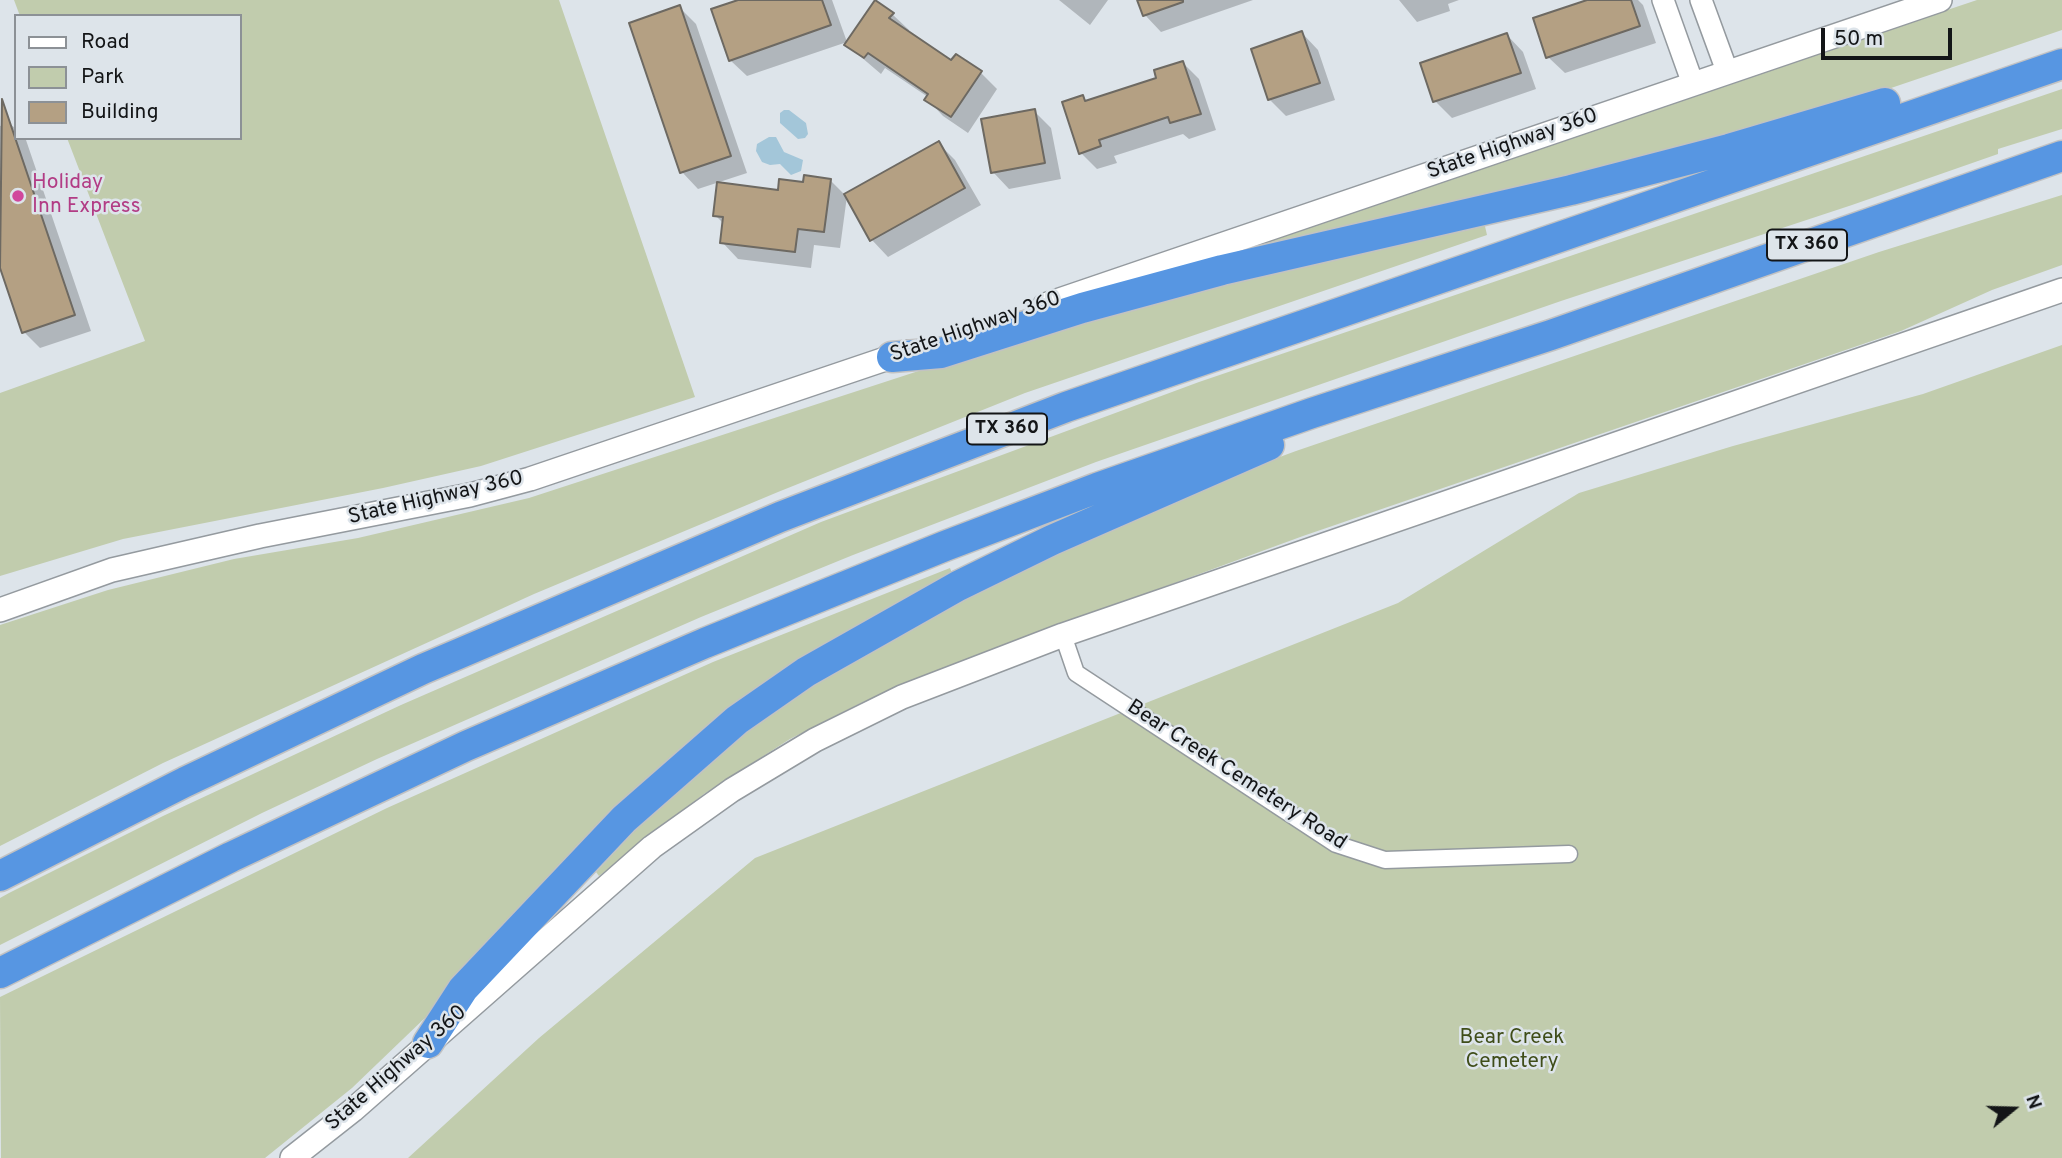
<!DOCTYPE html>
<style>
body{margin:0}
#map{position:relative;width:2062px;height:1158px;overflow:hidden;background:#dde4ea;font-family:Overpass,sans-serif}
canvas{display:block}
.legend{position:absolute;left:14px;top:14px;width:228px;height:126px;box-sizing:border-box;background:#dde4ea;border:2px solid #8c9196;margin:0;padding:9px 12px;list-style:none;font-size:21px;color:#131517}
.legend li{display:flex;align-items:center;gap:14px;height:35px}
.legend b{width:35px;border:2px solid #8c9196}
.north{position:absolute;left:1978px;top:1074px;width:70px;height:70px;-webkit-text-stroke:5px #dde4ea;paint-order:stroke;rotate:71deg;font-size:19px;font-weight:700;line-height:28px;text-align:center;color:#131517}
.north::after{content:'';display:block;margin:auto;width:24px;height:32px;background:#131517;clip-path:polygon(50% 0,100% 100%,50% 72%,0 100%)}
.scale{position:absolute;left:1821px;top:28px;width:131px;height:32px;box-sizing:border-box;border:4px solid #131517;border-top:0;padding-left:9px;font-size:21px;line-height:24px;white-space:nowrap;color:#131517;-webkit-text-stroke:5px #dde4ea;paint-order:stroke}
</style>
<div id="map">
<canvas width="2062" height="1158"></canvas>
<ul class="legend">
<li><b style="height:9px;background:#fff"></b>Road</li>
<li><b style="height:19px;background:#c1ccad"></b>Park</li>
<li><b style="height:19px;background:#b4a083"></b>Building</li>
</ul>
<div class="north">N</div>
<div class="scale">50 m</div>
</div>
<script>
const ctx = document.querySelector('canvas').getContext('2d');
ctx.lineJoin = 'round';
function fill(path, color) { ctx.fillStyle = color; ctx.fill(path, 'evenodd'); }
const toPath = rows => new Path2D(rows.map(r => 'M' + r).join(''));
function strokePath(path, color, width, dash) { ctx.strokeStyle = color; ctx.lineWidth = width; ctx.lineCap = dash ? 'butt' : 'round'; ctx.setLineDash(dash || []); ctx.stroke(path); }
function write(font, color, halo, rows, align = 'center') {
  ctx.font = font + ' Overpass,sans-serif'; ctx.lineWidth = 5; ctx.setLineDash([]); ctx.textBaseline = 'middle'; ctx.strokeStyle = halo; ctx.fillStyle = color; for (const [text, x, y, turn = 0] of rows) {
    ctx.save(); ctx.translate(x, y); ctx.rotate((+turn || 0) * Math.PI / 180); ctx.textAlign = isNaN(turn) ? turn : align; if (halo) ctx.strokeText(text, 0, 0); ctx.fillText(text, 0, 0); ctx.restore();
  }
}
const green = toPath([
 [14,0,559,0,695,397,481,466,383,488,123,539,0,576,0,393,145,341,67,138,240,138,240,16,20,16],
 [1977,0,2062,0,2062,30,1838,106,1592,172,1253,253,1251,244],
 [2062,89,2062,129,1998,149,1998,154,1852,205,1561,301,1096,462,853,555,701,617,377,759,262,813,0,945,0,898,9,893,163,816,401,705,821,522,1199,382],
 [2062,195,2062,265,1992,290,1901,331,1303,536,940,669,863,702,790,739,704,794,599,876,596,872,636,829,633,823,757,717,934,609,1204,485,1296,451,1879,252],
 [1484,222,1487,235,1025,393,778,492,534,594,163,763,0,846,0,625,108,590,234,559,358,538,529,498,1124,304],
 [2062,345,2062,1158,408,1158,539,1038,755,858,1398,603,1579,493,1733,446,1923,394],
 [950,568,954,578,782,675,352,1088,265,1158,1,1158,0,997,387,808,713,662]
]);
const water = toPath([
 [784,110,789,110,806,123,808,134,805,138,798,139,780,123,780,113],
 [769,137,776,137,784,152,803,160,801,171,791,175,780,164,770,165,762,162,756,151,757,144]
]);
const shadow = toPath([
 [743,0,832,0,847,42,747,76,730,60],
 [1059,0,1108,0,1090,25],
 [1139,0,1253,0,1161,32,1145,15],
 [1399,0,1459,0,1448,4,1450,11,1417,22],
 [1593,0,1638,0,1643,5,1656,43,1565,73,1548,57],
 [679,7,696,24,747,173,698,189,682,172],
 [892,14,909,30,907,33,952,63,981,73,997,89,968,133,943,116,927,99,928,97,885,68,881,74,847,45],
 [1302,33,1318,50,1335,100,1286,116,1270,100,1253,50],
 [1507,35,1523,52,1536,89,1452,118,1435,101],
 [1183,63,1199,79,1216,130,1189,139,1183,134,1114,156,1117,163,1097,169,1081,153,1083,97,1088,102,1158,79],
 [1034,111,1051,128,1061,179,1009,189,993,172],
 [9,123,16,129,16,138,26,140,91,331,40,348,24,332,0,262,0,126],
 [938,143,955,160,981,205,888,257,872,240,847,196,840,248,814,245,811,268,738,259,722,242,724,224,715,215,805,184,830,180,845,195]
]);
const building = toPath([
 [738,0,822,0,831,25,729,61,711,9,738,0],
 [875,0,894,13,889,18,951,60,956,54,982,71,951,117,924,100,928,94,868,53,864,58,844,45,875,0],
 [1137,0,1183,0,1183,2,1143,16,1137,0],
 [1587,0,1631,0,1640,26,1546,58,1533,18,1587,0],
 [680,5,731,156,680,173,629,23,680,5],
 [1302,31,1320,83,1268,100,1251,49,1302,31],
 [1507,33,1521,73,1433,102,1420,63,1507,33],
 [1183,61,1201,114,1170,123,1168,117,1099,140,1101,146,1079,154,1062,102,1083,95,1085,101,1156,78,1154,70,1183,61],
 [2,99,75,315,22,333,0,268,2,99],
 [1035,109,1045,163,991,173,981,119,1035,109],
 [939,141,965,188,870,241,844,194,939,141],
 [804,175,831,179,824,232,798,229,795,252,720,243,723,217,713,216,717,182,778,190,779,179,803,182,804,175]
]);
const minor = toPath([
 [1063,635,1076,673,1336,844,1385,860,1569,854]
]);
const tertiary = toPath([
 [1663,0,1693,84],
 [1701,0,1727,71]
]);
const secondary = toPath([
 [1045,305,1940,0],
 [0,610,112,570,260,536,470,495,530,479,906,352],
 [292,1158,353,1110,652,847,732,790,815,740,902,697,1063,635,2062,290]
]);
const motorway = toPath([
 [892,357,941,353,1082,308,1222,270,1571,190,1729,149,1885,103],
 [0,876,185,782,423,669,780,517,1066,407,2062,64],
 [0,973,231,857,466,746,705,643,945,546,1097,488,1312,413,1551,335,2062,156],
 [428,1043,463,989,624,819,737,720,806,672,958,586,1052,540,1269,445]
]);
const markers = [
 [18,196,7,"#d1479c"]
];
const shields = [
 [1807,245,80],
 [1007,429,80]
];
const shieldNames = [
 ["TX 360",1807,245],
 ["TX 360",1007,429]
];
const streetNames = [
 ["State Highway 360",1513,145,-19],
 ["State Highway 360",976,328,-19],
 ["State Highway 360",436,499,-13],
 ["Bear Creek Cemetery Road",1236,776,33],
 ["State Highway 360",397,1069,-41]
];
const hotelNames = [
 ["Holiday",32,184],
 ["Inn Express",32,208]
];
const parkNames = [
 ["Bear Creek",1512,1039],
 ["Cemetery",1512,1063]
];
fill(green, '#c1ccad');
fill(water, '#a3c6d9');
fill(shadow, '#0003');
fill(building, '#b4a083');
strokePath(building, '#6d6962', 2);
strokePath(minor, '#949a9f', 19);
strokePath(tertiary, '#949a9f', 24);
strokePath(secondary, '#949a9f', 26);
strokePath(motorway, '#c2c2c3', 33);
strokePath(minor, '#fff', 16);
strokePath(tertiary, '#fff', 21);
strokePath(secondary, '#fff', 23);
strokePath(motorway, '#5796e2', 30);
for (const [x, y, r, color] of markers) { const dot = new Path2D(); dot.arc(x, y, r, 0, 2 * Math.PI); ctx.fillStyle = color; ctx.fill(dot); strokePath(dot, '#dde4ea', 2.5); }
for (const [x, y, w] of shields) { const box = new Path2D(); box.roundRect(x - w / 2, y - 15.5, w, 31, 5); ctx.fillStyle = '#dde4ea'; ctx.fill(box); strokePath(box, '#131517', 2); }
write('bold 19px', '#131517', null, shieldNames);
write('21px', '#131517', '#dde4ea', streetNames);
write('21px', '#b23c85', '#dde4ea', hotelNames, 'left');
write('21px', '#3f4d19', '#dde4ea', parkNames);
</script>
